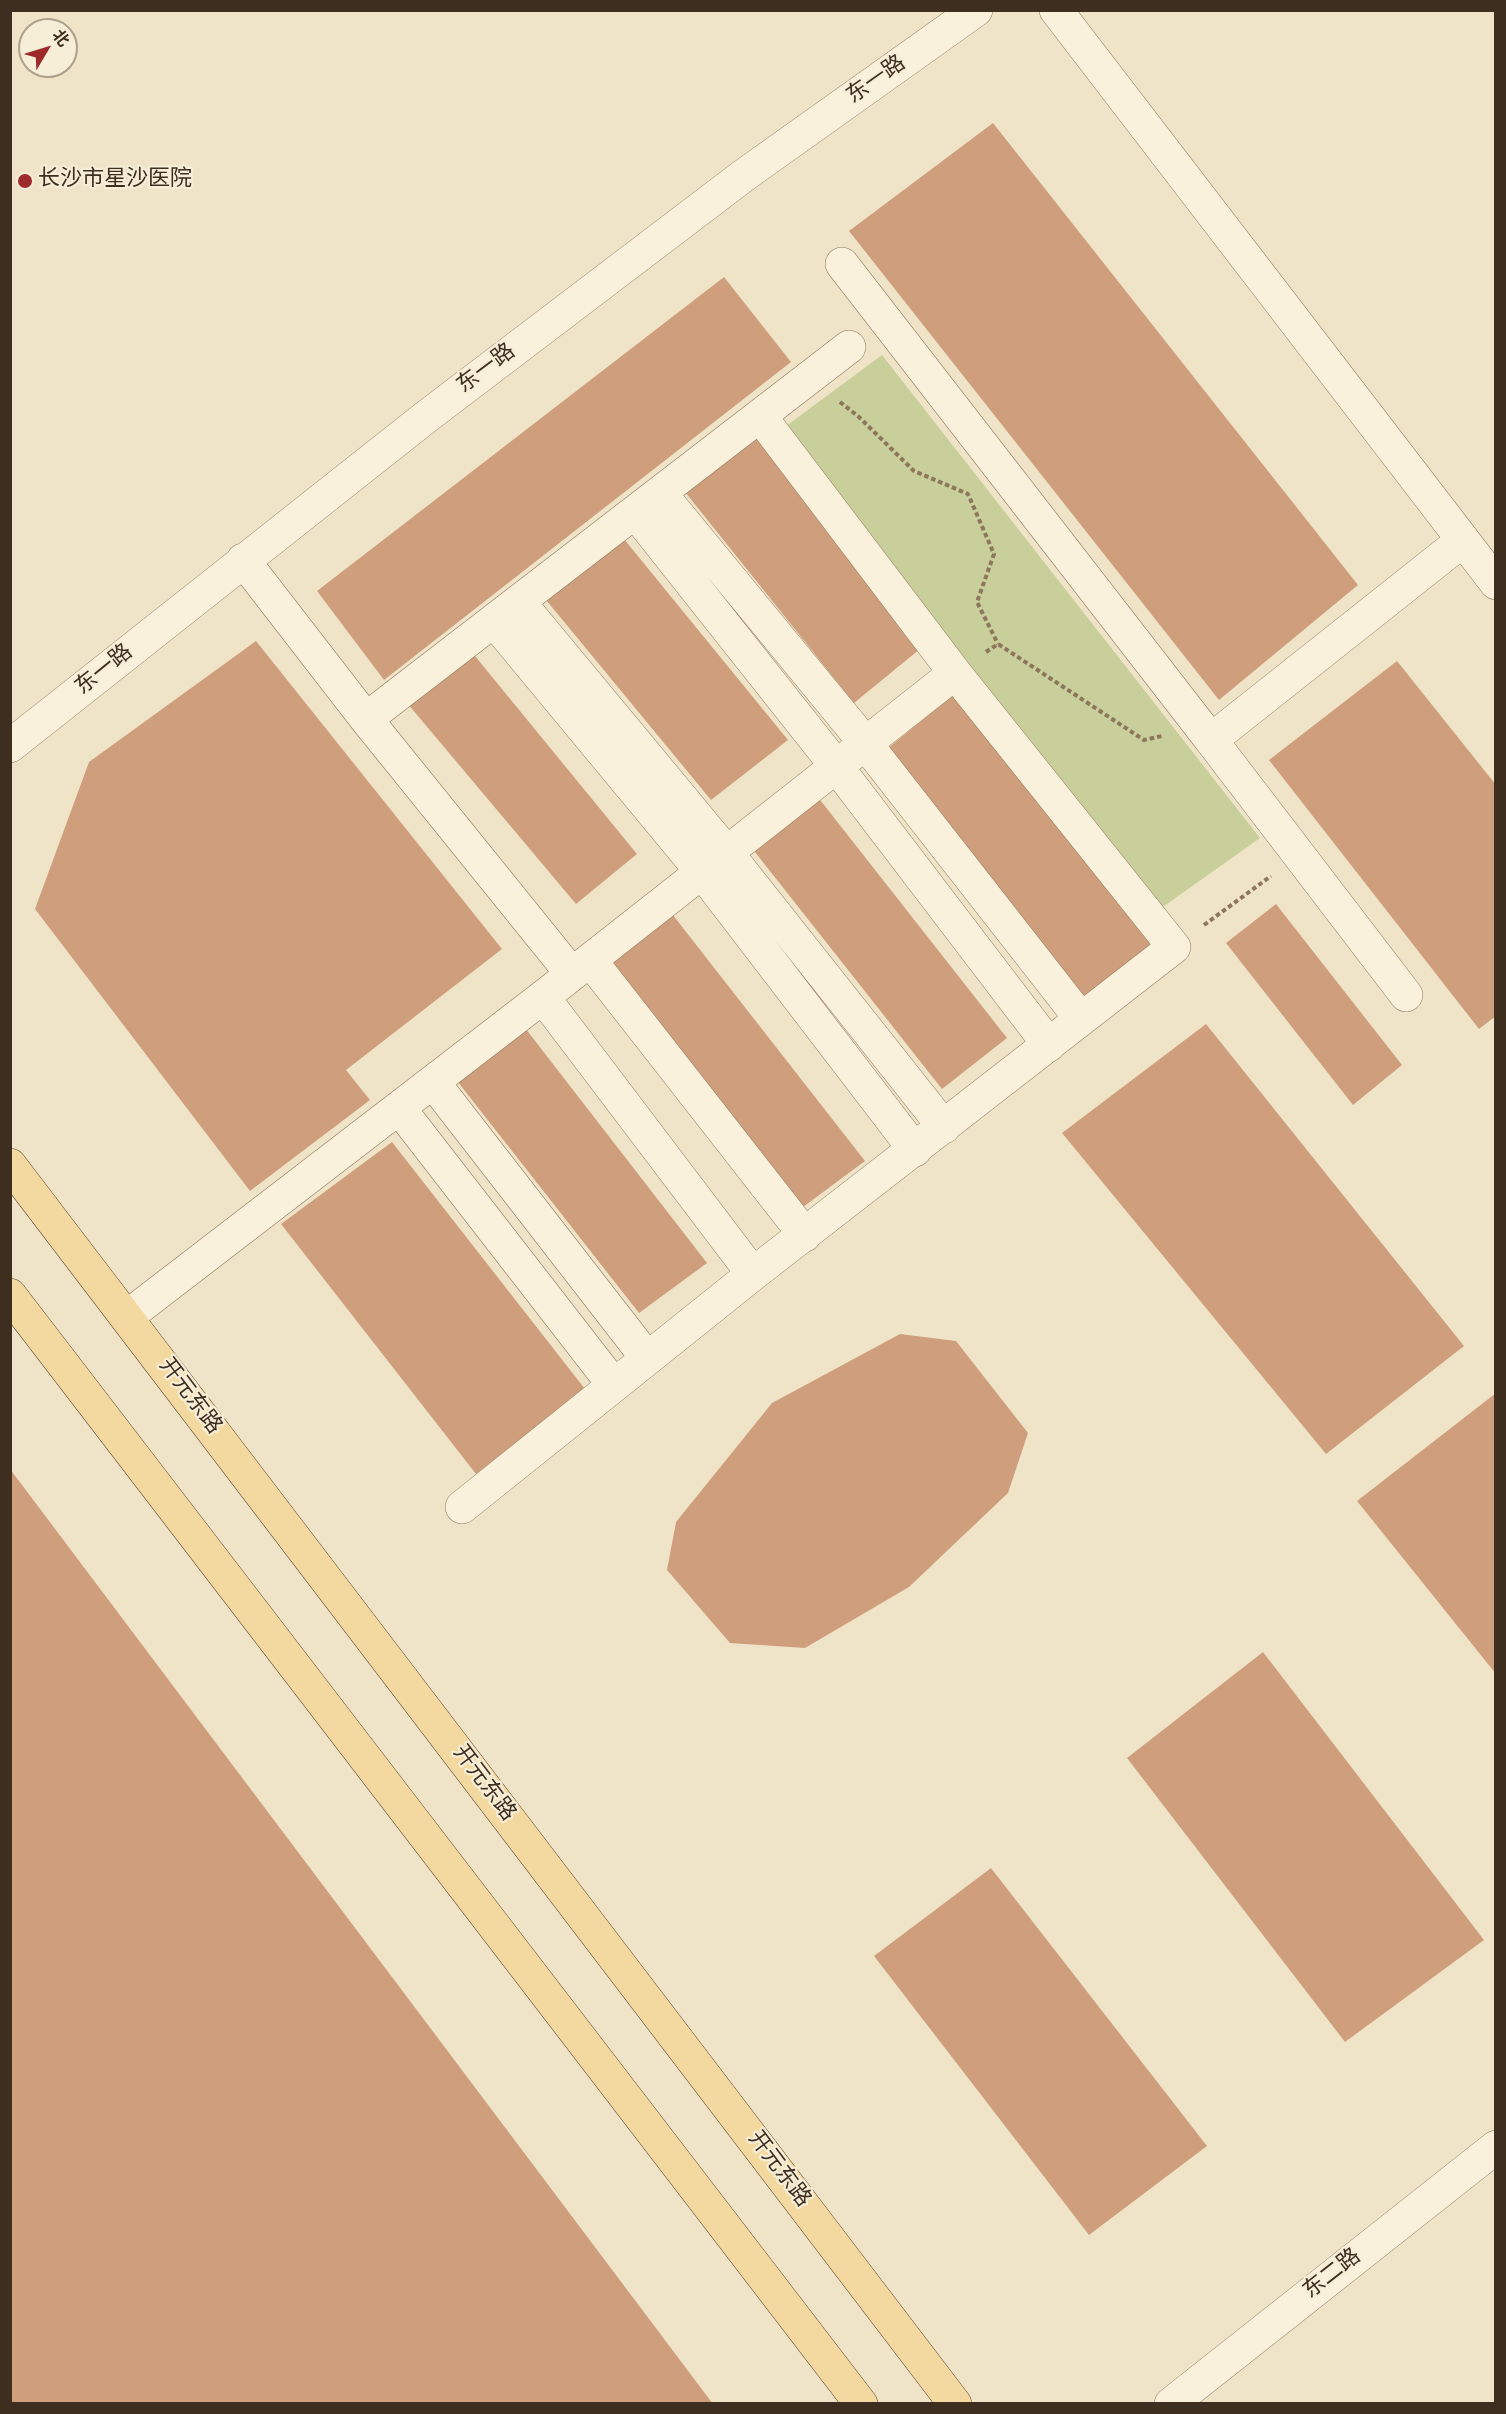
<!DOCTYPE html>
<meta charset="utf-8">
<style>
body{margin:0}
#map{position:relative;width:1506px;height:2414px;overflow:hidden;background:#f0e4c8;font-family:Spectral,"Noto Sans SC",serif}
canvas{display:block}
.frame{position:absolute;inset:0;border:12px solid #3d2e20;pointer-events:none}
.north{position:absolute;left:18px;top:18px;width:60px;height:60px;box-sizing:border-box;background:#f7eed8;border:2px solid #ada18e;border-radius:50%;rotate:52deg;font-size:16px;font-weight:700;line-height:24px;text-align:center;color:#3d2e20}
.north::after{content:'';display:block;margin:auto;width:21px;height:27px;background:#9e2a2b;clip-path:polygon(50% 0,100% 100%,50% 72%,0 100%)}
</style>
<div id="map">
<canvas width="1506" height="2414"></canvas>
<div class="frame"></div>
<div class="north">北</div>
</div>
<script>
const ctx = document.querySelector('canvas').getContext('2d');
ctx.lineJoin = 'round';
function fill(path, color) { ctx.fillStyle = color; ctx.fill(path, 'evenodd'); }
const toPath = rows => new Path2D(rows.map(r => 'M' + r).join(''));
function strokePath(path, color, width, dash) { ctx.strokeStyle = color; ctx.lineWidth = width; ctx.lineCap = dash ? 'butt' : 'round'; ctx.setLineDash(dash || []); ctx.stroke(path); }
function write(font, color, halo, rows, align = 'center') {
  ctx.font = font + ' Spectral,"Noto Sans SC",serif'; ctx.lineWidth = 4.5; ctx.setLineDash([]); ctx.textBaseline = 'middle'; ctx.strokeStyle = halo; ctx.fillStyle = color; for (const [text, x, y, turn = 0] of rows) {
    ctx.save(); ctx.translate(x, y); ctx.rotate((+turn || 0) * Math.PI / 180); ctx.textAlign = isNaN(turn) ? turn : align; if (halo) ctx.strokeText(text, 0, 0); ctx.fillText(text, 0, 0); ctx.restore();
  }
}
const green = toPath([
 [882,355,1260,838,1160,909,782,429]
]);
const building = toPath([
 [993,123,1358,585,1219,700,849,231],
 [724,277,791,362,384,680,317,591],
 [751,427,926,644,854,703,677,482],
 [615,528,788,740,711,800,537,589],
 [256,641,502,949,346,1070,370,1100,250,1191,35,909,89,762],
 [466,645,637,854,576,904,402,697],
 [1397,661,1496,785,1496,1016,1479,1029,1269,760],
 [953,695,1151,945,1083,998,887,749],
 [817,796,1007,1038,942,1089,751,847],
 [1276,904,1402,1065,1353,1105,1226,943],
 [669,910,865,1161,803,1207,609,958],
 [522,1024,707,1263,639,1313,454,1077],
 [1206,1024,1464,1346,1326,1454,1062,1133],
 [392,1142,585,1389,476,1474,281,1224],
 [900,1334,956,1341,1028,1433,1008,1493,909,1587,805,1648,730,1643,667,1570,676,1522,772,1403],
 [1496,1393,1496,1674,1357,1501],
 [10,1469,713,2404,10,2404],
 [1263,1652,1484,1940,1345,2042,1127,1758],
 [991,1868,1207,2146,1089,2235,874,1956]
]);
const path = toPath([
 [840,402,859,417,914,471,968,494,994,554,977,602,998,644],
 [986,652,998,644,1144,740,1162,736],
 [1204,925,1271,876]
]);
const street = toPath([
 [1056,10,1496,583],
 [842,264,1211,740],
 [660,493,866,744,1081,1019],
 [635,512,837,767,1049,1045],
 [243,560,366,719,572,974],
 [519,602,727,853,944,1127],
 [494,621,702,872,915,1150],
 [366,719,849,347],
 [10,746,426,417,743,176,976,10],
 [590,960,805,1235],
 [1406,995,1211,740,1462,541],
 [543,997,753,1274],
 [433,1082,647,1358],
 [399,1108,613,1384],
 [128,1316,543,997,955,673],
 [462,1507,753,1274,1174,947,955,673,760,416],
 [1171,2404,1496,2147]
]);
const primary = toPath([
 [10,1165,955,2404],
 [10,1295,861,2404]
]);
const markers = [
 [25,181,8,"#9e2a2b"]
];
const streetNames = [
 ["东一路",877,81,-35],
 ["东一路",487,370,-37],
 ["东一路",105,671,-39],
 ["开元东路",189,1397,53],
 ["开元东路",483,1784,53],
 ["开元东路",778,2170,53],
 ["东二路",1333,2275,-38]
];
const poiNames = [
 ["长沙市星沙医院",38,181]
];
fill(green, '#c9cf9b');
fill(building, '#cf9f7d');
strokePath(street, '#8d765c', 34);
strokePath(primary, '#5b4430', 34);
strokePath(path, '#8d765c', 4, [4.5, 3]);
strokePath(street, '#faf1dc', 33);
strokePath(primary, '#f3d9a0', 33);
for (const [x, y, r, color] of markers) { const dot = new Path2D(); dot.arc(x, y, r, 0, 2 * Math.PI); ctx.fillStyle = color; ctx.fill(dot); strokePath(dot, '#f7eed8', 2); }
write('22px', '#3d2e20', '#f7eed8', streetNames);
write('22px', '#3d2e20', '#f7eed8', poiNames, 'left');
</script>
